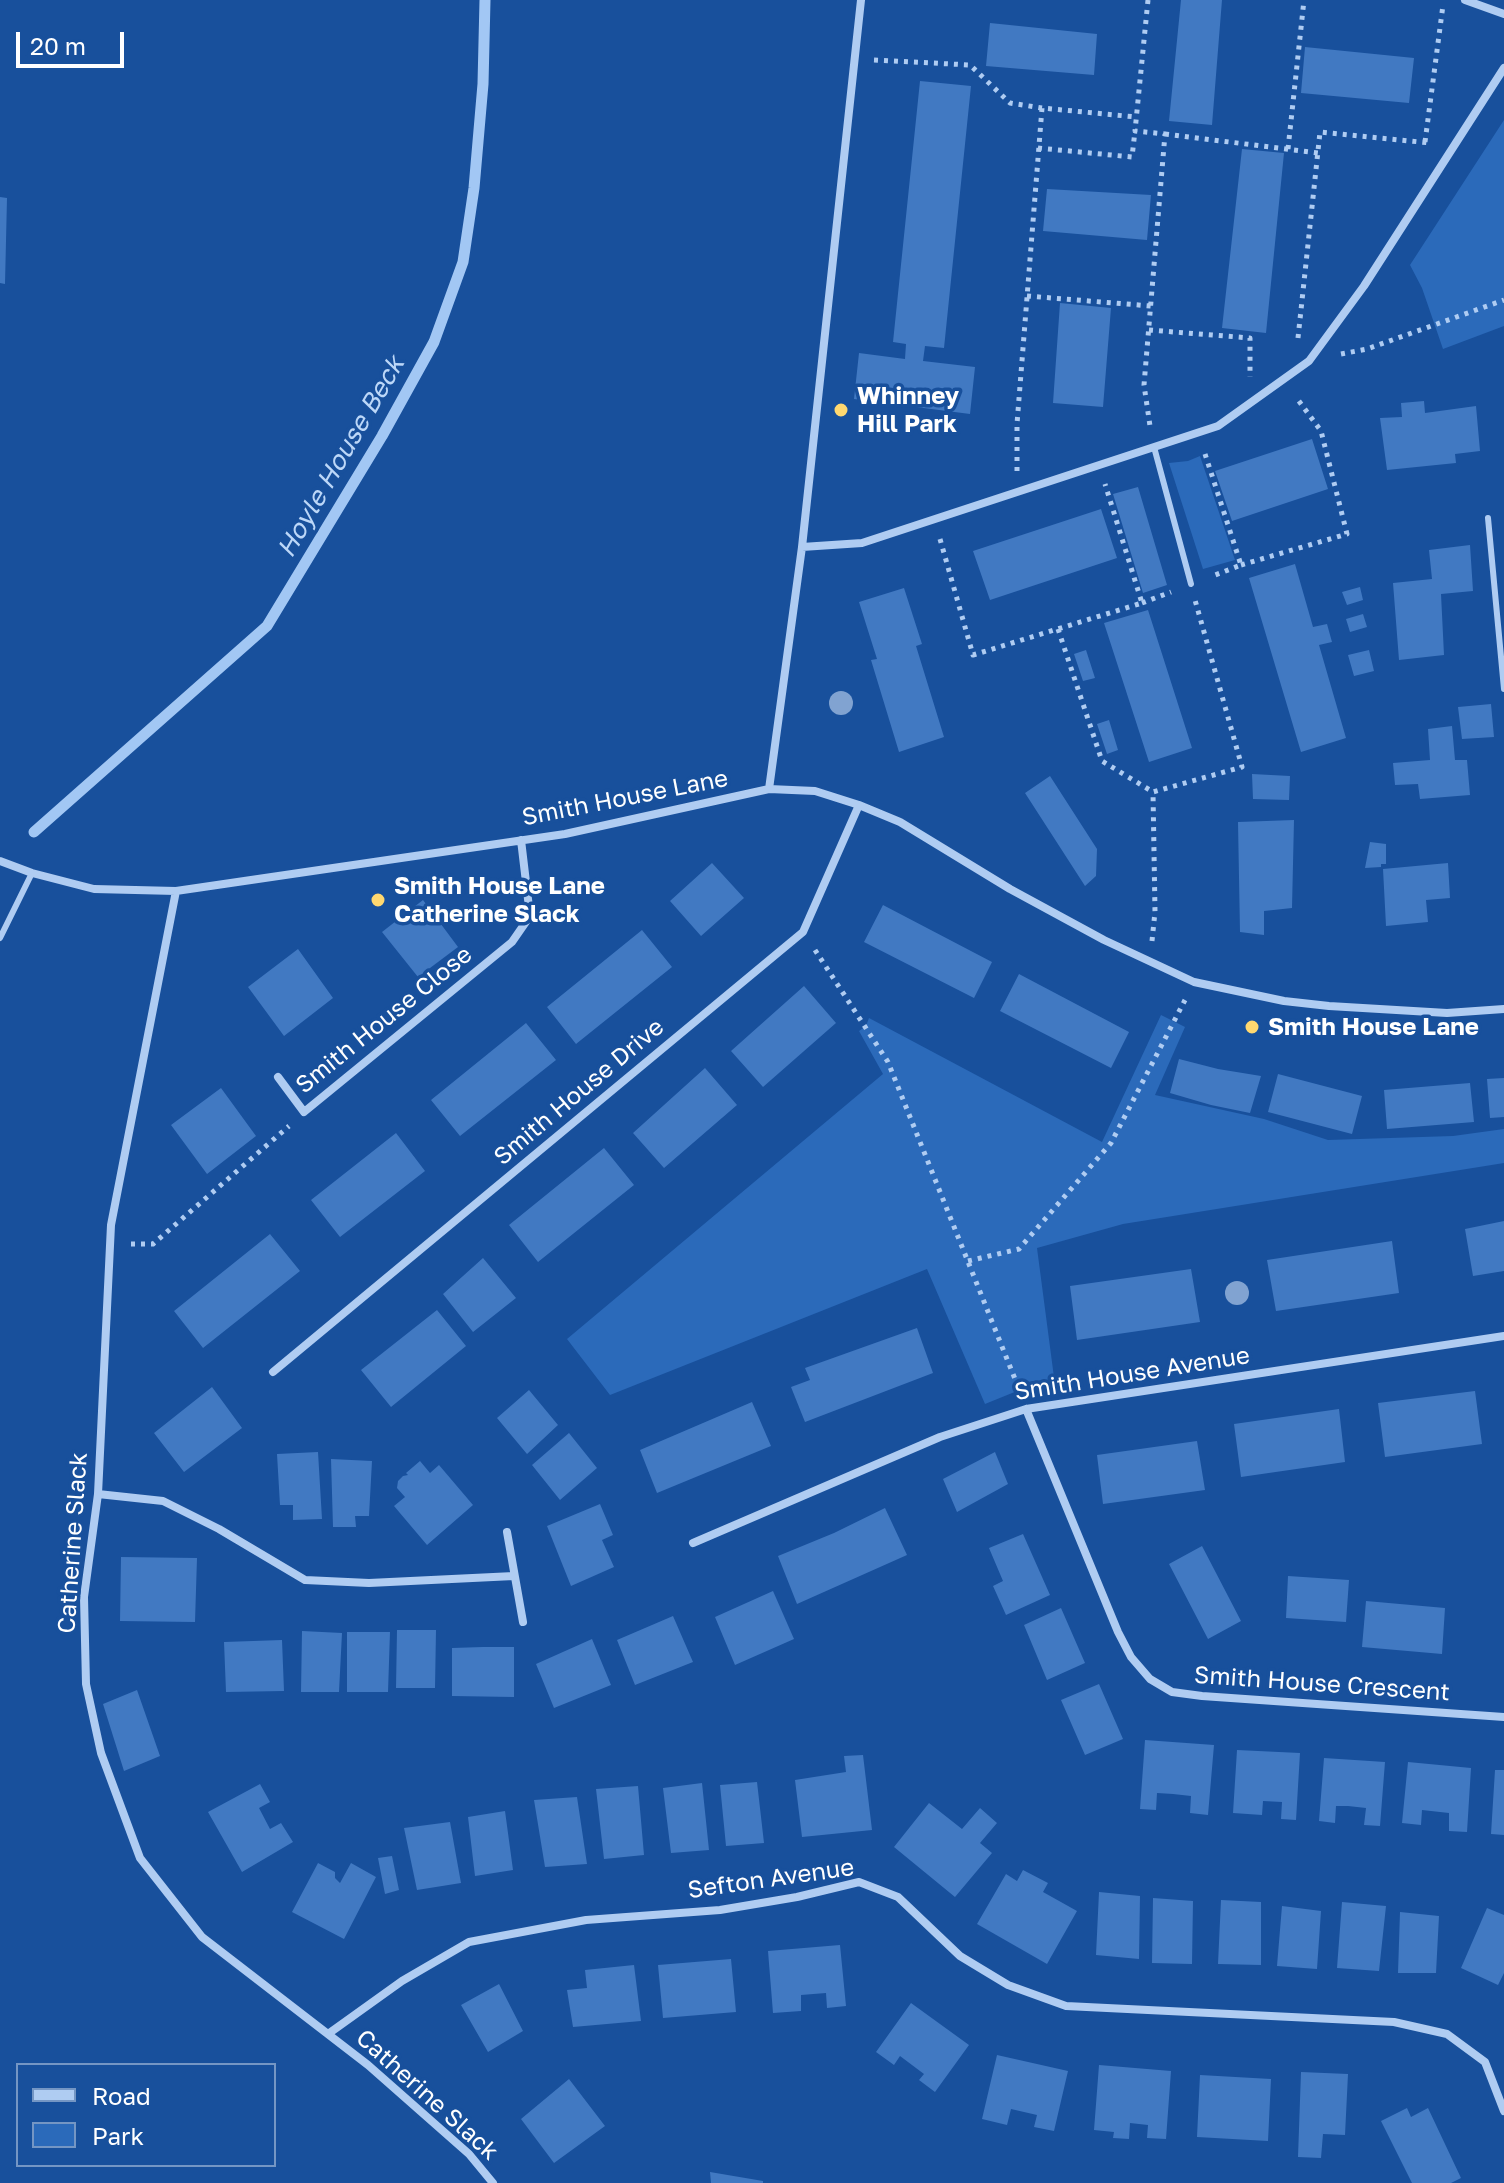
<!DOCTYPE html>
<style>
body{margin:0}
#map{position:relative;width:1504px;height:2183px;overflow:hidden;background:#18509c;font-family:"Golos Text",sans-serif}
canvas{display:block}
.legend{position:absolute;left:16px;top:2063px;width:260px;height:104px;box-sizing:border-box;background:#18509c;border:2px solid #7496c4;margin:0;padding:10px 14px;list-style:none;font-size:24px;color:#fff}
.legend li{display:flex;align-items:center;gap:16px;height:40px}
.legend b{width:40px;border:2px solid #7496c4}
.scale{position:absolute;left:16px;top:32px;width:108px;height:36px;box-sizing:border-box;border:4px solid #fff;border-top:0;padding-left:10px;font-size:24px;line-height:28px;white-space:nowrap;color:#fff;-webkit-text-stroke:6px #18509c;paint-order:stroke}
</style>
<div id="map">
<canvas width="1504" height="2183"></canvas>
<ul class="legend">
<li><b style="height:10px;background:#afccf2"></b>Road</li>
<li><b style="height:22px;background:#2b6aba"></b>Park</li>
</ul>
<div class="scale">20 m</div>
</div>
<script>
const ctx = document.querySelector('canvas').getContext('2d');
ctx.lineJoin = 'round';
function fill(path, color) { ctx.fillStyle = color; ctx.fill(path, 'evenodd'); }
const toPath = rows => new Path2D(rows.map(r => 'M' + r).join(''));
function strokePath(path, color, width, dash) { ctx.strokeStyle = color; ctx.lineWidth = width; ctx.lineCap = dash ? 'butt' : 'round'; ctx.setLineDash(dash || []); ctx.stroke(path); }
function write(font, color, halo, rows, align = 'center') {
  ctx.font = font + ' "Golos Text",sans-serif'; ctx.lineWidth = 7; ctx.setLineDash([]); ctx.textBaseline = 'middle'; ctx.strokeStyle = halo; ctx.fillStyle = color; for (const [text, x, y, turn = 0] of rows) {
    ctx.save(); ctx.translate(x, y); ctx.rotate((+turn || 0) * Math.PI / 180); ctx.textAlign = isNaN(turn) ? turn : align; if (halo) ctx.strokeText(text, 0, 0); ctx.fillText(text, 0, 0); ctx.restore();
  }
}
const green = toPath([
 [1504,120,1504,326,1443,349,1422,288,1410,265],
 [1200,456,1235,560,1203,569,1169,463,1188,461],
 [1161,1015,1185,1027,1155,1095,1264,1119,1328,1140,1453,1136,1504,1129,1504,1163,1123,1224,1037,1248,1055,1385,1022,1389,985,1404,927,1269,610,1395,567,1339,883,1074,859,1031,866,1026,869,1018,1102,1142]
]);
const stream = toPath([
 [34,832,267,626,382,436,434,342,463,262,474,188,483,84,485,0]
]);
const building = toPath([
 [1181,0,1222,0,1212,125,1169,121],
 [990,23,1097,34,1094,75,986,66],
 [1305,47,1414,58,1409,103,1301,93],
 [920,81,971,86,944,348,925,346,923,361,975,367,970,414,854,399,859,353,905,359,906,344,893,342],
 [1242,149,1284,153,1266,333,1222,328],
 [1047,189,1151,195,1147,240,1043,231],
 [0,197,7,198,5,284,0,283],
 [1060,303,1111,308,1103,407,1053,403],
 [1424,401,1425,413,1476,406,1480,451,1455,454,1456,463,1387,470,1380,418,1402,417,1401,403],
 [1312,439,1328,489,1232,521,1215,471],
 [1138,487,1167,585,1143,593,1113,494],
 [1101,509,1117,558,990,600,973,551],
 [1470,545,1473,591,1441,594,1444,655,1399,660,1393,583,1432,579,1429,550],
 [1295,564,1313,627,1327,624,1332,642,1319,645,1346,738,1301,752,1249,578],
 [1360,587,1363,600,1347,605,1342,592],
 [904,588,922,644,916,646,944,737,899,752,871,660,877,659,859,602],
 [1148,610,1192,748,1149,762,1104,623],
 [1363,614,1367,627,1350,632,1346,619],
 [1086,650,1095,678,1083,681,1074,654],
 [1369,650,1374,671,1354,676,1348,655],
 [1491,704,1494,737,1462,739,1458,707],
 [1109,720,1118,750,1107,754,1097,724],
 [1452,726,1455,760,1467,760,1470,795,1420,799,1418,784,1395,785,1393,763,1430,760,1428,729],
 [1252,774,1290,776,1289,800,1253,799],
 [1050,776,1097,849,1096,876,1085,886,1025,793],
 [1294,820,1292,908,1264,911,1264,935,1240,932,1238,822],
 [1370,842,1386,844,1386,864,1381,864,1381,867,1365,868],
 [712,863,744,898,701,936,670,901],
 [1448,863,1450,898,1426,900,1428,922,1386,926,1383,869],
 [423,900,458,947,418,977,382,932],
 [883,905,992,962,974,998,864,942],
 [642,930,672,967,576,1044,547,1007],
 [298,949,333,998,284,1036,248,987],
 [1019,974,1129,1032,1111,1068,1000,1011],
 [804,986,836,1023,763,1087,731,1051],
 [526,1023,556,1060,460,1136,431,1100],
 [1179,1059,1218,1069,1261,1076,1250,1113,1211,1105,1170,1093],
 [705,1068,737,1105,664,1168,633,1133],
 [1278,1074,1362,1096,1352,1134,1268,1112],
 [1504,1078,1504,1117,1490,1118,1487,1079],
 [1470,1083,1474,1122,1387,1129,1384,1090],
 [221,1088,256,1136,207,1174,171,1125],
 [396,1133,425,1171,340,1237,311,1200],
 [604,1148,634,1185,538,1262,509,1225],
 [1504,1221,1504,1271,1473,1276,1465,1229],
 [270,1234,300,1271,203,1348,174,1311],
 [1392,1241,1399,1293,1276,1311,1267,1260],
 [483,1258,516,1298,473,1332,443,1294],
 [1191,1269,1200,1322,1077,1340,1070,1286],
 [437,1310,466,1346,391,1407,361,1370],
 [917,1328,933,1373,805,1422,791,1387,810,1380,805,1368],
 [212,1387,242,1428,184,1472,154,1433],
 [529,1390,558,1425,527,1454,497,1418],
 [1475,1391,1482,1444,1385,1457,1378,1403],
 [752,1402,771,1446,657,1493,640,1450],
 [1339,1409,1345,1462,1241,1477,1234,1424],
 [569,1433,597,1468,560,1500,532,1465],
 [1197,1441,1205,1490,1103,1504,1097,1455],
 [318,1452,322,1519,293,1520,293,1505,280,1505,277,1454],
 [995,1452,1008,1484,957,1512,943,1479],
 [331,1459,372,1461,369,1516,355,1516,356,1527,333,1527],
 [420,1461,430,1473,439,1465,473,1505,427,1545,394,1506,405,1497,397,1488,398,1481,403,1476,408,1475,406,1473],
 [600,1504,613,1535,602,1540,614,1567,571,1586,547,1526],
 [885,1508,907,1555,797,1604,778,1556,834,1533],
 [1023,1534,1050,1595,1006,1615,993,1586,1003,1581,989,1548],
 [1202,1546,1241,1621,1208,1639,1169,1564],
 [121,1557,197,1558,195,1622,120,1621],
 [1288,1576,1349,1580,1346,1622,1286,1618],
 [773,1591,794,1639,735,1665,715,1617],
 [1366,1601,1445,1608,1442,1654,1362,1647],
 [1061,1608,1085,1663,1047,1680,1024,1625],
 [673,1616,693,1662,635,1685,617,1640],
 [397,1630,436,1630,435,1688,396,1688],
 [302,1631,342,1633,339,1692,301,1692],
 [347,1632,390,1632,388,1692,347,1692],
 [592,1639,611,1685,554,1708,536,1664],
 [282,1640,284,1691,226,1692,224,1642],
 [483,1647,514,1647,514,1697,452,1696,452,1648],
 [1099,1684,1123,1739,1085,1755,1061,1700],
 [137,1690,160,1756,124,1771,103,1704],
 [1145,1740,1214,1745,1208,1815,1190,1813,1191,1796,1173,1794,1157,1793,1156,1810,1140,1809],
 [1237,1750,1300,1753,1296,1820,1281,1819,1282,1802,1263,1801,1262,1815,1233,1813],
 [863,1755,872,1830,802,1837,795,1780,846,1772,844,1756],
 [1324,1758,1385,1762,1380,1826,1364,1825,1366,1808,1348,1806,1336,1806,1335,1823,1319,1821],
 [1408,1762,1471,1768,1467,1832,1449,1831,1449,1813,1422,1810,1421,1825,1402,1823],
 [1495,1770,1504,1770,1504,1835,1491,1834],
 [757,1782,764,1843,726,1846,720,1785],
 [702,1783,709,1850,671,1853,663,1788],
 [260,1784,270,1802,259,1808,270,1829,281,1823,293,1842,242,1872,208,1812],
 [638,1786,644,1855,604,1859,596,1789],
 [577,1797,587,1864,545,1867,534,1800],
 [929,1803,962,1829,980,1808,997,1823,980,1843,992,1853,955,1897,894,1847],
 [505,1811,513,1870,475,1876,468,1817],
 [450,1822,461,1883,417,1890,404,1828],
 [392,1856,399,1890,385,1894,378,1858],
 [318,1863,335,1872,335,1878,340,1883,351,1863,376,1877,344,1939,292,1912],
 [1023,1870,1048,1883,1043,1892,1077,1911,1047,1964,977,1924,1006,1874,1017,1881],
 [1099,1892,1140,1896,1139,1959,1096,1955],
 [1153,1898,1193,1901,1192,1964,1152,1963],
 [1221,1900,1261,1902,1261,1965,1218,1964],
 [1342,1902,1386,1906,1379,1971,1337,1968],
 [1282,1906,1321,1911,1317,1969,1277,1966],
 [1487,1908,1504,1915,1504,1973,1498,1985,1461,1968],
 [1400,1912,1439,1916,1436,1973,1398,1973],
 [840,1945,846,2006,827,2008,826,1993,801,1995,801,2011,773,2013,768,1951],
 [731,1959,736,2012,663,2018,658,1965],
 [634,1965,641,2021,573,2027,567,1990,587,1988,585,1970],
 [499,1984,523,2031,488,2052,461,2005],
 [911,2003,969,2045,935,2092,919,2080,924,2074,900,2056,894,2065,876,2052],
 [997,2055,1068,2071,1054,2131,1034,2127,1037,2115,1011,2109,1007,2125,982,2119],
 [1099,2065,1171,2071,1166,2139,1147,2138,1148,2125,1130,2123,1129,2139,1113,2138,1114,2132,1094,2130],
 [1301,2072,1348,2074,1345,2135,1323,2134,1321,2158,1298,2157],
 [1200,2075,1271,2079,1268,2141,1197,2137],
 [569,2079,605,2126,554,2163,521,2119],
 [1407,2108,1411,2117,1428,2108,1461,2178,1451,2183,1412,2183,1381,2121],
 [710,2172,763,2181,763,2183,711,2183]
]);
const path = toPath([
 [1148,0,1135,131,1165,134,1144,385,1150,426],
 [874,60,970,65,1010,103,1042,108],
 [1165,134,1318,153],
 [1425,142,1443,5],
 [1038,148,1132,157,1135,131],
 [1288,149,1304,0],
 [1027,296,1151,306],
 [1149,330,1250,338,1250,377],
 [1298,338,1320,132,1430,143],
 [1341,354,1367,349,1504,300],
 [1205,454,1241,565,1210,577],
 [1017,471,1017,424,1042,108,1136,117],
 [940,539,973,655,1142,603,1105,484],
 [1241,565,1347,534,1321,431,1296,397],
 [1142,603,1171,592],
 [1058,629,1102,761,1153,792],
 [1152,941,1155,912,1153,792,1242,767,1195,600],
 [815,950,888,1062,1019,1389],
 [131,1244,153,1244,289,1126],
 [968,1261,1019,1249,1111,1143,1185,1000]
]);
const service = toPath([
 [1154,447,1191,584],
 [1488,518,1504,689],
 [0,938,32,873]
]);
const minor = toPath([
 [1465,0,1504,14],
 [802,547,862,543,1218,426,1309,361,1364,286,1504,68],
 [769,789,802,547,861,0],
 [0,861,32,873,94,889,176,891,565,834,769,789,815,791,859,805,900,822,1010,889,1104,940,1194,982,1284,1001,1329,1006,1447,1013,1504,1009],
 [176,891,111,1225,98,1494,84,1597,86,1684,101,1753,140,1858,202,1937,368,2065,469,2154,493,2183],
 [278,1077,304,1112,512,942,530,916,521,840],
 [273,1372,803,932,859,805],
 [1026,1409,1118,1632,1131,1657,1150,1679,1172,1692,1202,1696,1504,1717],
 [98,1494,163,1501,219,1529,305,1580,369,1583,514,1576],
 [507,1532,523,1622],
 [693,1543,940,1437,1026,1409,1504,1336],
 [328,2034,402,1981,469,1942,586,1920,720,1910,797,1897,859,1882,898,1897,960,1956,1008,1985,1066,2006,1394,2022,1447,2034,1485,2062,1504,2111]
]);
const trees = [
 [841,703],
 [1237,1293]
];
const markers = [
 [841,410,8,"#ffd870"],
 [378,900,8,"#ffd870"],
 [1252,1027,8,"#ffd870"]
];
const poiNames = [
 ["Whinney",857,396],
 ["Hill Park",857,424],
 ["Smith House Lane",394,886],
 ["Catherine Slack",394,914],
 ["Smith House Lane",1268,1027]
];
const streetNames = [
 ["Smith House Lane",625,798,-11],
 ["Smith House Close",384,1020,-39],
 ["Smith House Drive",579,1092,-40],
 ["Smith House Avenue",1132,1374,-9],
 ["Catherine Slack",73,1543,-86],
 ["Smith House Crescent",1322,1684,4],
 ["Sefton Avenue",771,1879,-8],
 ["Catherine Slack",427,2095,42]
];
const waterNames = [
 ["Hoyle House Beck",341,457,-60]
];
fill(green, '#2b6aba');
strokePath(stream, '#a2c7f4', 11);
fill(building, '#4179c2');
strokePath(path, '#afccf2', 5, [4, 6]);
strokePath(service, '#afccf2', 6);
strokePath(minor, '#afccf2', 8);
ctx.fillStyle = '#81a3d1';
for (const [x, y] of trees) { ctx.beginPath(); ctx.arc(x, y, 12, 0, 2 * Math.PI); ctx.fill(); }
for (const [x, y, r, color] of markers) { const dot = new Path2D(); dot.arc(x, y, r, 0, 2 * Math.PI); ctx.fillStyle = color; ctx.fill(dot); strokePath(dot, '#18509c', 3); }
write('bold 24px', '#fff', '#18509c', poiNames, 'left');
write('24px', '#fff', '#18509c', streetNames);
write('italic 26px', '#bcd7f8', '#18509c', waterNames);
</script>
